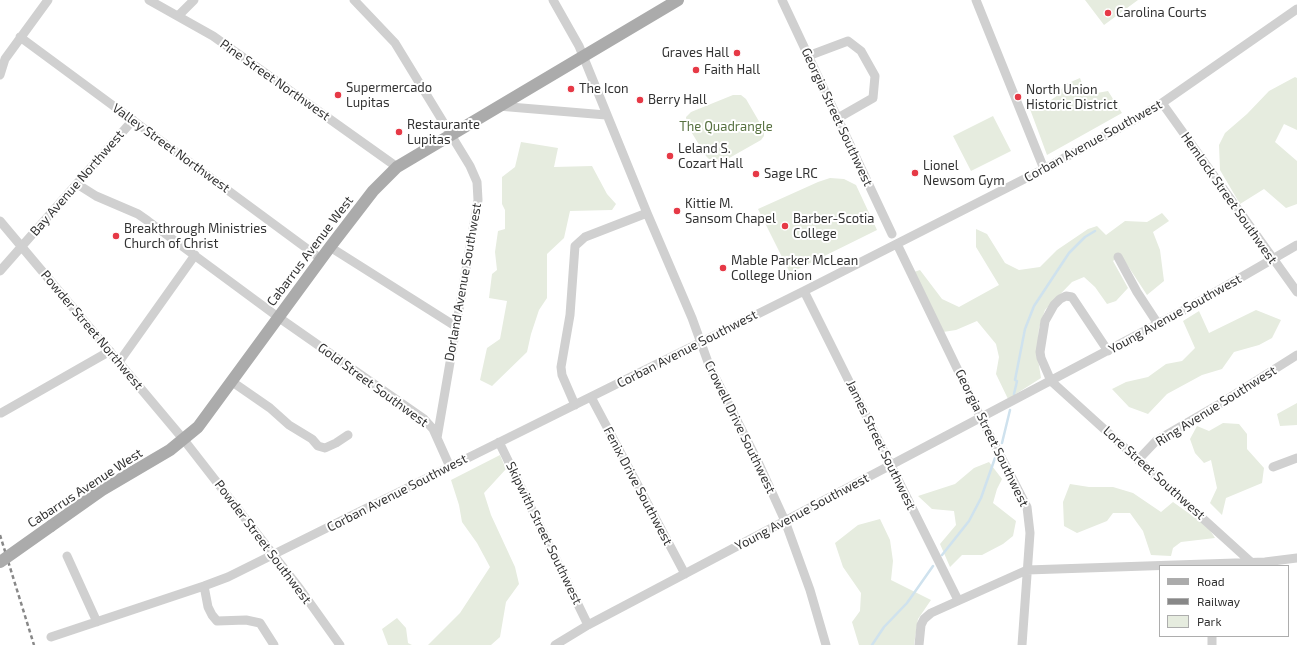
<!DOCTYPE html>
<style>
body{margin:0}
#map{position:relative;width:1297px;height:645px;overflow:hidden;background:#fff;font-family:"Exo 2",sans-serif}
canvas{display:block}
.legend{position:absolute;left:1159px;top:565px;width:130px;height:72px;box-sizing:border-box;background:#fff;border:1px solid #adadad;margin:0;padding:5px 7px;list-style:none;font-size:12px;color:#333}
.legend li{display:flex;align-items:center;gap:8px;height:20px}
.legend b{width:20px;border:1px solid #adadad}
</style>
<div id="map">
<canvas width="1297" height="645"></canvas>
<ul class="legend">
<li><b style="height:5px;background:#ababab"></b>Road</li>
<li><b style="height:5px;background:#888"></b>Railway</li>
<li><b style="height:11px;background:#e6ecdf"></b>Park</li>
</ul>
</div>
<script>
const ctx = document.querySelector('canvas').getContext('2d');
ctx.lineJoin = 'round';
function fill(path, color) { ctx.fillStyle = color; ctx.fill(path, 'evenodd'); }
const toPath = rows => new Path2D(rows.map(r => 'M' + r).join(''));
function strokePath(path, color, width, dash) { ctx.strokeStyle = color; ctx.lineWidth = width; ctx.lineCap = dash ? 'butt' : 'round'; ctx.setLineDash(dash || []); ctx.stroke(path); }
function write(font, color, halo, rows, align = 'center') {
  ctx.font = font + ' "Exo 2",sans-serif'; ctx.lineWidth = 4; ctx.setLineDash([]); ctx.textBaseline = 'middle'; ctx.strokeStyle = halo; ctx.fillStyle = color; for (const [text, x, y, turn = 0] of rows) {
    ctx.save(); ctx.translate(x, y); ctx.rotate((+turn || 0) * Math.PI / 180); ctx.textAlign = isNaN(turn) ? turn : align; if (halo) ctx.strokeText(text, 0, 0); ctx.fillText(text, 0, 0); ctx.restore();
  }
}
const green = toPath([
 [1085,0,1138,0,1104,25],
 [1295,77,1297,78,1297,130,1284,124,1275,142,1297,161,1297,204,1286,208,1264,189,1240,204,1220,170,1219,145,1225,133,1247,114,1269,91],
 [1080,78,1086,95,1108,91,1122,113,1047,155,1027,101,1051,100,1058,95,1064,85],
 [733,95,741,95,746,99,764,130,764,136,761,140,724,161,713,163,706,156,687,125,686,117,691,112],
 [993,116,1011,151,971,171,953,136],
 [521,142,558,148,554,167,592,166,607,194,616,204,612,210,570,211,564,238,547,254,547,298,539,310,531,334,527,352,492,386,480,380,487,348,500,339,507,301,489,298,492,274,497,270,495,252,498,231,505,229,505,210,502,204,502,177,515,167],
 [830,178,844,179,856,185,877,230,790,273,758,209,818,182],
 [1162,213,1169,221,1153,232,1160,250,1164,281,1147,295,1120,254,1113,261,1128,288,1116,301,1107,304,1095,287,1084,277,1072,282,1045,310,1039,328,1037,353,1041,378,1008,399,996,374,999,357,996,344,977,321,956,330,943,332,914,272,920,270,942,299,959,307,999,285,976,247,976,229,987,234,1005,263,1019,270,1040,267,1057,250,1088,229,1097,226,1106,235,1125,221,1147,222],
 [1256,310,1281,320,1272,338,1259,345,1234,352,1222,369,1202,375,1167,394,1148,414,1129,407,1112,389,1126,382,1148,377,1166,364,1182,361,1195,348,1183,321,1199,311,1209,333],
 [1297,403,1297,425,1280,426,1277,414],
 [1223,423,1239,424,1247,434,1247,449,1264,468,1262,483,1226,498,1222,515,1210,503,1217,488,1211,460,1204,463,1195,453,1190,439,1197,426,1209,431],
 [500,455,506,469,484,493,491,515,515,567,519,584,506,602,500,637,491,645,428,645,460,613,490,567,477,543,462,522,459,505,451,480],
 [989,462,1002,479,997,489,993,503,1016,521,1013,536,1003,544,982,555,962,555,950,567,940,544,956,525,954,511,932,509,918,496,955,484,974,468],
 [1070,484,1089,487,1113,487,1133,493,1161,512,1173,502,1208,527,1215,538,1181,542,1173,548,1171,556,1151,555,1143,531,1130,513,1113,513,1107,521,1077,533,1064,526,1063,502],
 [880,519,890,540,893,561,891,580,931,600,918,619,914,645,859,645,852,622,860,611,861,593,843,567,835,543,858,525],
 [397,618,406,628,408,643,412,645,388,645,382,629]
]);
const stream = toPath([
 [1014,394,1017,381,1015,380,1025,329,1034,306,1069,253,1085,237,1095,231],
 [1002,443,1010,410],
 [942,555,969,521,981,498,995,458],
 [872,645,884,627,907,603,933,566]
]);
const minor = toPath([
 [149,0,213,36,397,167],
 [354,0,395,43,470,166,477,182,478,200,437,438],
 [553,0,579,46,647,213,692,318,709,365,759,464,785,521,810,590,826,645],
 [782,0,892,234],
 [976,0,1044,169],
 [178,16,194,0],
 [20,37,321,259],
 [808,56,848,41,861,51,875,76,873,98,838,118],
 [0,75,5,59,48,0],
 [1162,103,1297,292],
 [498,106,606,115],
 [77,184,96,196,138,214,148,221,278,317,424,419,433,429,450,467],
 [0,221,184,440,300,589,340,645],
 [897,244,981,418,1027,507,1030,533,1022,645],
 [330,247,455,326],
 [1118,257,1137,292,1158,324],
 [0,271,133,120],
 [804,291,958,600],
 [1108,351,1072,297,1066,296,1060,299,1054,305,1045,321,1040,352,1041,358,1051,381,1252,563],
 [119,362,195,255],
 [231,381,270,408,289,425,312,439,318,446,325,448,336,443,348,435],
 [591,397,685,574],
 [575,405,562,375,561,367,570,315,575,246,585,237,647,213],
 [1,413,110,351],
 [499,442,588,625],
 [1138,460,1156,441,1218,405,1297,355],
 [1273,467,1297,458],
 [67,556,97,622],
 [204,586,208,607,212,615,217,621,246,620,260,623,274,645],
 [51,637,204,586,228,577,804,291,1044,169,1134,120,1162,103,1297,9],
 [555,645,588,625,1188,308,1297,245],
 [919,645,921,625,924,619,931,613,1027,570,1265,562,1297,558],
 [1212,645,1212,636]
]);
const major = toPath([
 [51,526,102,490,170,450,198,427,330,247,373,191,397,167,678,0]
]);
const rail = toPath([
 [0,535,34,645]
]);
const majorBridge = toPath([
 [0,562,51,526]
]);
const markers = [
 [1108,13,4,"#e63946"],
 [737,53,4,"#e63946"],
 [696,70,4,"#e63946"],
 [571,89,4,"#e63946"],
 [338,95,4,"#e63946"],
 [1018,97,4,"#e63946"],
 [640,100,4,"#e63946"],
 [399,132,4,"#e63946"],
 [670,156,4,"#e63946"],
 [915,173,4,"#e63946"],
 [756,174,4,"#e63946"],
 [677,211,4,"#e63946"],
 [785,226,4,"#e63946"],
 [116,236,4,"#e63946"],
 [723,268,4,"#e63946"]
];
const poiNames = [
 ["Carolina Courts",1116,13],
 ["Graves Hall",729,53,"right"],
 ["Faith Hall",704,70],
 ["Supermercado",346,88],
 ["Lupitas",346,103],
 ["The Icon",579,89],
 ["North Union",1026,90],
 ["Historic District",1026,105],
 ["Berry Hall",648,100],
 ["Restaurante",407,125],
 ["Lupitas",407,140],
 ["Leland S.",678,149],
 ["Cozart Hall",678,164],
 ["Lionel",923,166],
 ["Newsom Gym",923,181],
 ["Sage LRC",764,174],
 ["Kittie M.",685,204],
 ["Sansom Chapel",685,219],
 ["Barber-Scotia",793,219],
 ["College",793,234],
 ["Breakthrough Ministries",124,229],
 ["Church of Christ",124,244],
 ["Mable Parker McLean",731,261],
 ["College Union",731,276]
];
const streetNames = [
 ["Pine Street Northwest",275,80,35],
 ["Georgia Street Southwest",837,117,65],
 ["Corban Avenue Southwest",1093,141,-29],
 ["Valley Street Northwest",171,148,36],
 ["Bay Avenue Northwest",77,183,-49],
 ["Hemlock Street Southwest",1229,198,55],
 ["Cabarrus Avenue West",310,251,-53],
 ["Dorland Avenue Southwest",463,282,-80],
 ["Young Avenue Southwest",1175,314,-29],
 ["Powder Street Northwest",92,330,50],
 ["Corban Avenue Southwest",687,349,-27],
 ["Gold Street Southwest",373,385,36],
 ["Ring Avenue Southwest",1216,406,-32],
 ["Crowell Drive Southwest",740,427,64],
 ["Georgia Street Southwest",992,438,64],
 ["James Street Southwest",881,445,64],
 ["Lore Street Southwest",1154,473,42],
 ["Fenix Drive Southwest",638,486,62],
 ["Cabarrus Avenue West",85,488,-33],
 ["Corban Avenue Southwest",397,493,-27],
 ["Young Avenue Southwest",802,512,-28],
 ["Skipwith Street Southwest",544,533,64],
 ["Powder Street Southwest",263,542,53]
];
const parkNames = [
 ["The Quadrangle",726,127]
];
fill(green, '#e6ecdf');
strokePath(stream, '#cfe2ee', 2.5);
strokePath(minor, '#d0d0d0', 9);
strokePath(major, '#ababab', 12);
strokePath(rail, '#888', 2.5, [4, 3]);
strokePath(majorBridge, '#ababab', 12);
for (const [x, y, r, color] of markers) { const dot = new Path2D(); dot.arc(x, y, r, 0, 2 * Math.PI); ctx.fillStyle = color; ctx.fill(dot); strokePath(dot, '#fff', 1.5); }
write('13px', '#333', '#fff', poiNames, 'left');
write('13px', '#333', '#fff', streetNames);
write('13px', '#56703f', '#fff', parkNames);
</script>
